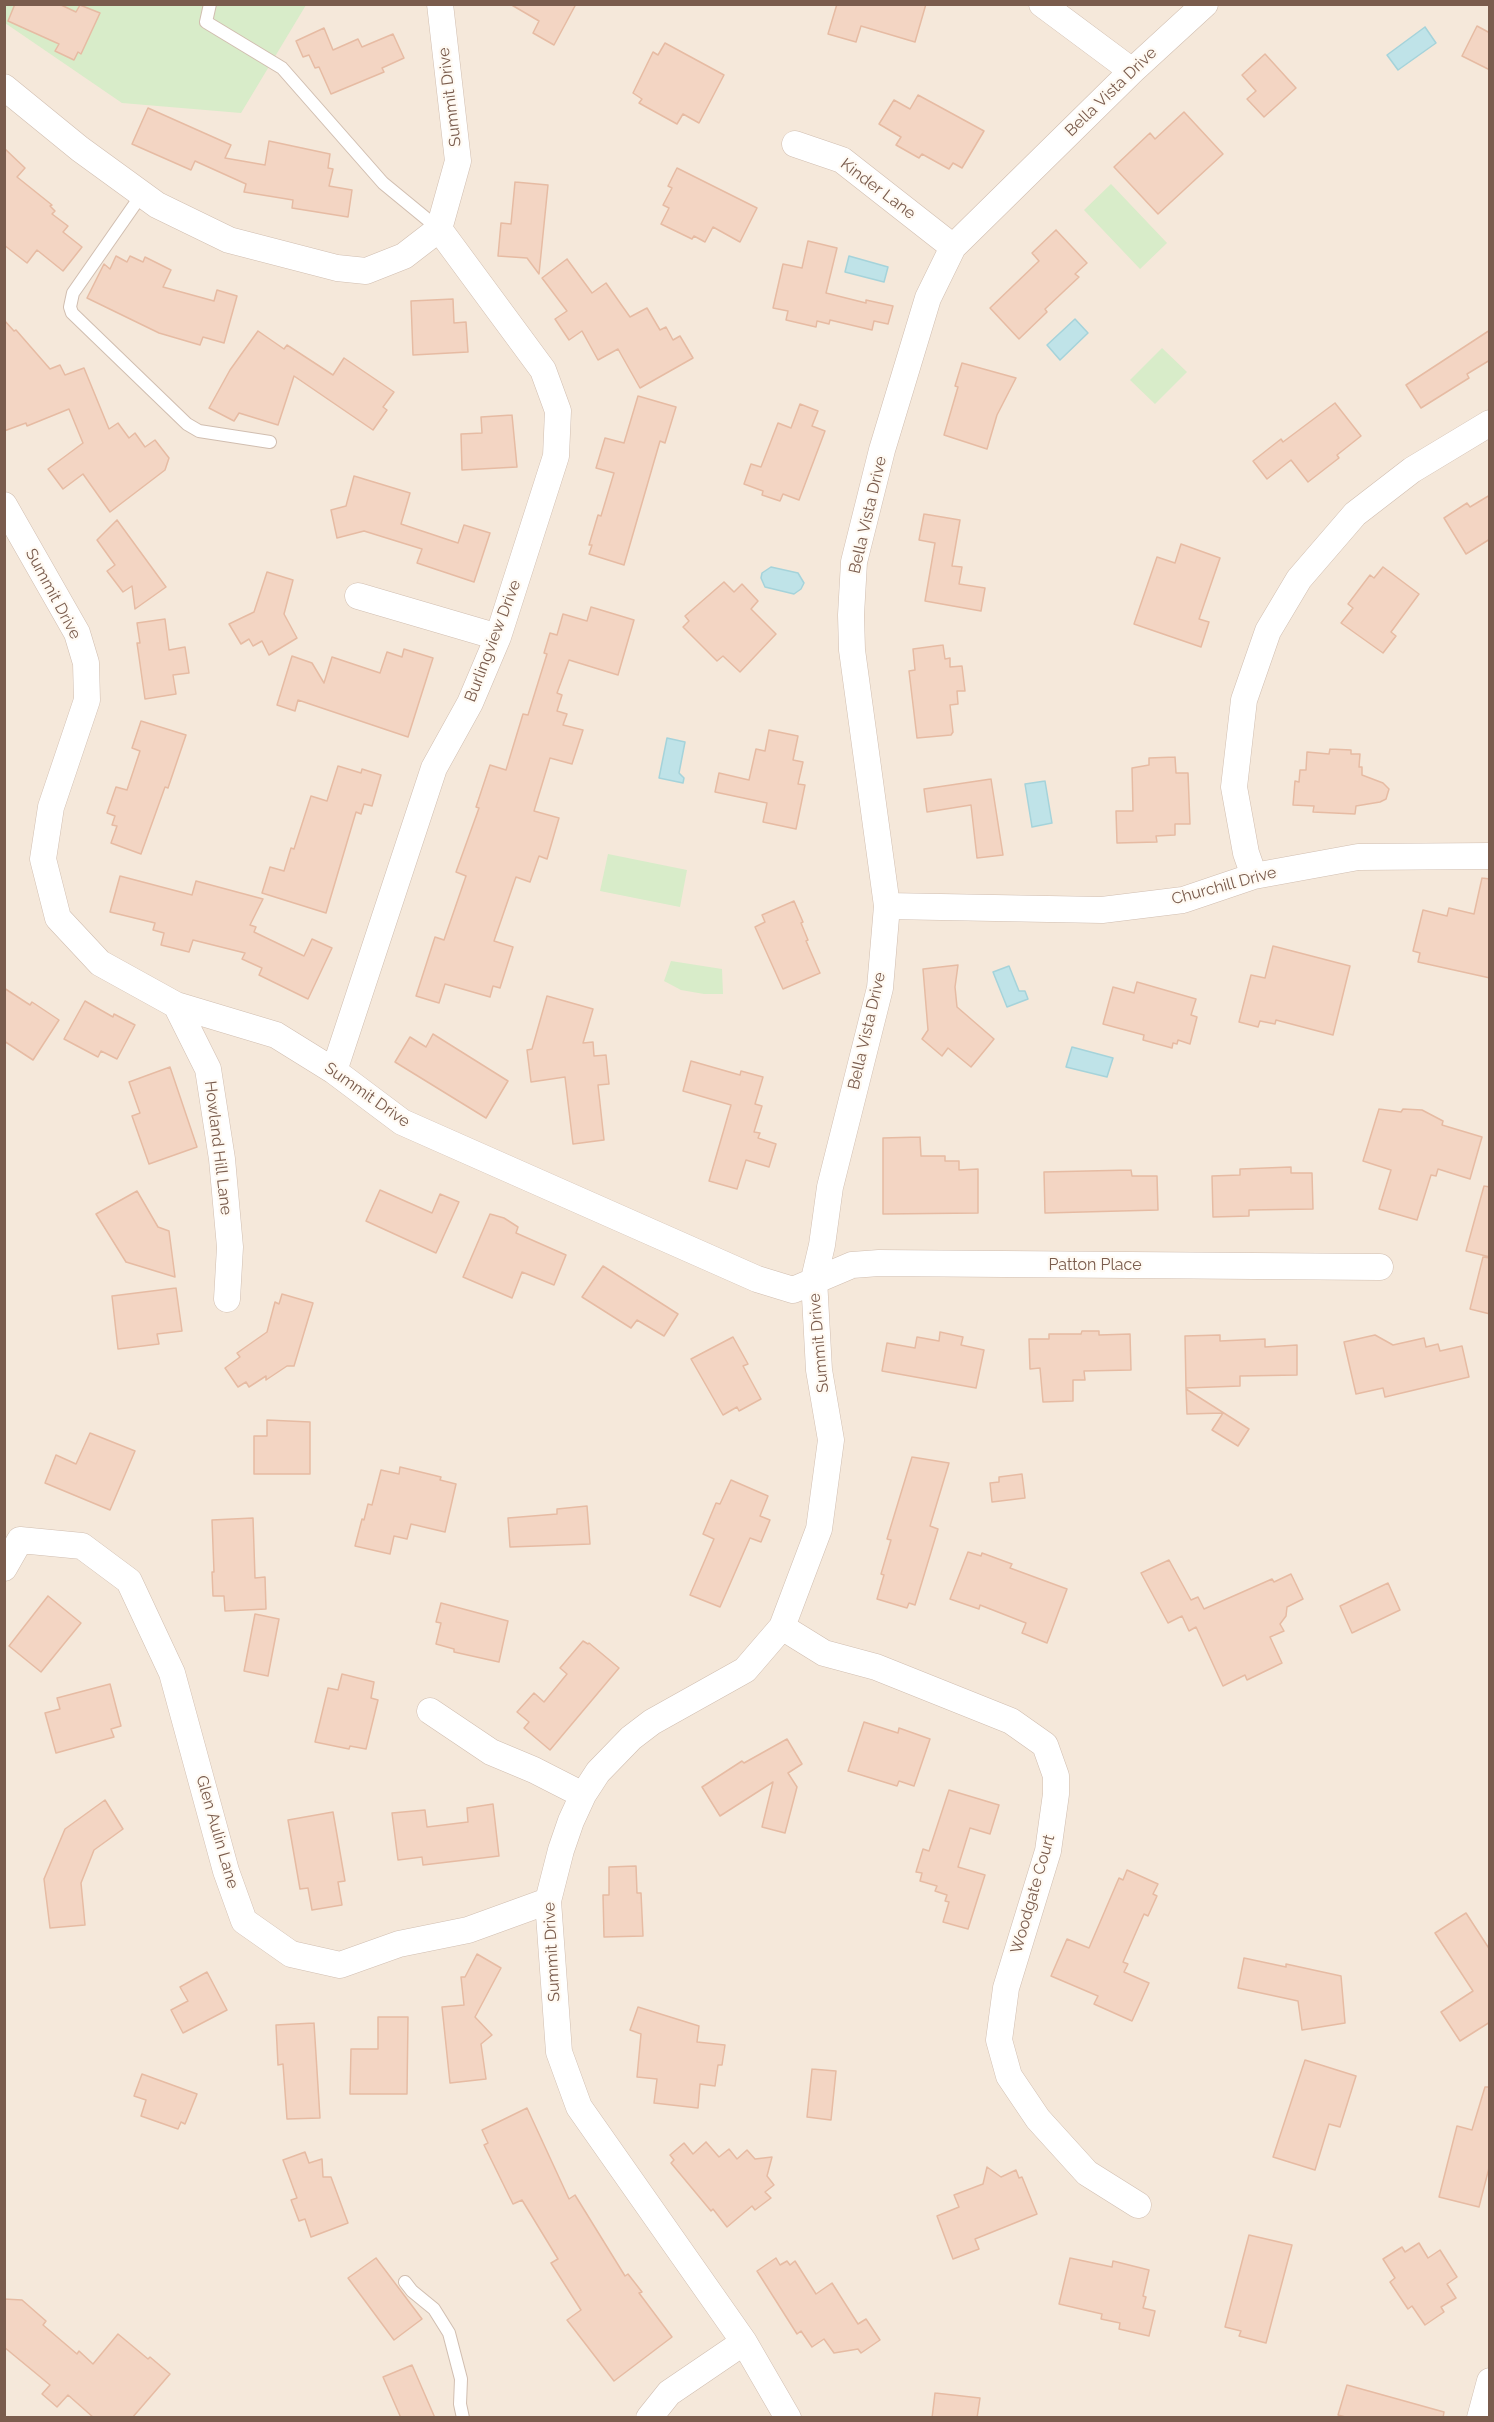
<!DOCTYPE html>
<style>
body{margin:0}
#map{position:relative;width:1494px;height:2422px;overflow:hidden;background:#fdf6ec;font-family:Raleway,sans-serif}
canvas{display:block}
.frame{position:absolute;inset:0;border:6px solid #7a5c4d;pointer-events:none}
</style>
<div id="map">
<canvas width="1494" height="2422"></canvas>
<div class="frame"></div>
</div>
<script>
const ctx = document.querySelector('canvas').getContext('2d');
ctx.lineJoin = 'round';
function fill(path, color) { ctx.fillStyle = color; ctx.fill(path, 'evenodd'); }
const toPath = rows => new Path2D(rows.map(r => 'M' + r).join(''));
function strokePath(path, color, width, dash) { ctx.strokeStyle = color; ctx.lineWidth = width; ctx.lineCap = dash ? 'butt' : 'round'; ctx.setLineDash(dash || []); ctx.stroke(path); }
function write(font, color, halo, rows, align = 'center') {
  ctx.font = font + ' Raleway,sans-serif'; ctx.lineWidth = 4.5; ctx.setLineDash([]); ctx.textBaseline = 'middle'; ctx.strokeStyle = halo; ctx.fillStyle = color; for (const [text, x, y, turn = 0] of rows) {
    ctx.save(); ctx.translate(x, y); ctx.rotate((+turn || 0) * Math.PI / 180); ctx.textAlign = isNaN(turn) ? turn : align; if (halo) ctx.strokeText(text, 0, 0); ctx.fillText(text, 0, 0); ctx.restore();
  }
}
const residential = toPath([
 [5,5,1489,5,1489,2417,5,2417]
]);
const green = toPath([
 [4,5,306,5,241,113,122,103,5,23],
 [1111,184,1167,243,1140,269,1084,210],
 [1162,348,1187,372,1155,404,1130,380],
 [608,854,687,870,680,907,600,891],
 [671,961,722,969,723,994,704,994,681,990,664,981]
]);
const water = toPath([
 [1425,27,1436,43,1398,70,1387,55,1425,27],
 [849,256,888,267,884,282,845,272,849,256],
 [1075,319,1088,333,1060,360,1047,345,1075,319],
 [771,567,798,573,804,583,801,589,794,594,765,587,761,578,762,573,771,567],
 [667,738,685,742,679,773,684,778,683,783,659,778,667,738],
 [1045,781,1052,823,1032,827,1025,784,1045,781],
 [1009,966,1019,991,1025,991,1028,999,1007,1007,993,972,1009,966],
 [1072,1047,1113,1058,1107,1077,1066,1067,1072,1047]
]);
const building = toPath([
 [15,4,59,4,76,12,80,5,100,13,81,54,78,52,74,60,55,51,59,44,8,21,15,4],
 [510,4,576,4,554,45,533,33,539,21,510,4],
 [837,4,926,4,915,42,861,26,856,42,828,34,837,4],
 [1477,26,1490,33,1490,70,1462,56,1477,26],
 [324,28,333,50,358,39,362,47,393,34,404,58,382,68,384,72,331,94,319,67,315,68,309,55,303,57,296,41,324,28],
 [665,43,724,75,699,123,683,114,677,124,639,103,642,99,633,93,653,52,658,55,665,43],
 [1265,54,1296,88,1264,117,1247,99,1256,91,1242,75,1265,54],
 [918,95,984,131,962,168,953,163,949,169,922,154,919,158,896,145,901,137,879,124,894,100,910,109,918,95],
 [148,108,231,145,225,158,265,165,269,141,330,154,328,168,333,169,329,186,352,190,348,217,292,208,293,200,244,192,246,184,195,161,191,170,132,144,148,108],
 [1184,112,1223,154,1158,214,1114,167,1150,133,1155,139,1184,112],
 [4,148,25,168,17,177,52,205,50,206,55,211,52,214,68,226,63,232,82,247,63,271,37,250,27,263,4,245,4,148],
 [677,168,757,208,740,242,713,227,705,242,694,236,692,239,661,224,669,208,663,205,672,188,668,186,677,168],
 [515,182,548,185,539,274,527,258,498,256,501,223,511,224,515,182],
 [1056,230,1087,263,1075,274,1079,277,1045,309,1047,312,1019,339,990,308,1039,261,1032,253,1056,230],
 [808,241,837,248,826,293,866,303,866,300,893,306,888,324,874,321,872,330,830,320,829,324,817,321,816,327,786,320,788,311,773,308,783,264,802,268,808,241],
 [116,256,127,262,130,256,143,262,145,257,171,270,163,287,214,301,217,290,237,296,224,343,203,337,200,345,159,333,87,298,104,264,110,269,116,256],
 [567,259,592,293,606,283,630,317,647,308,660,330,666,327,673,340,680,336,693,358,640,388,618,349,598,360,582,331,569,340,555,319,567,311,542,278,567,259],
 [453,299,454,323,466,322,468,352,413,355,411,301,453,299],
 [4,320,14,331,16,330,50,369,60,365,65,375,84,368,109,429,118,423,129,438,135,433,145,447,155,440,169,458,165,470,110,512,83,474,63,489,48,469,83,443,69,409,27,426,26,423,4,431,4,320],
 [1490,330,1490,360,1467,374,1469,378,1421,408,1406,385,1490,330],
 [258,331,284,349,287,345,333,375,344,358,394,392,383,407,387,410,373,430,294,376,278,425,239,413,234,421,209,408,230,370,258,331],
 [962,363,1016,378,997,415,987,449,944,435,958,387,955,386,962,363],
 [638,396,676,407,665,443,660,441,624,565,589,554,592,545,589,545,598,515,601,516,614,473,596,468,605,438,624,443,638,396],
 [1335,403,1361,436,1337,455,1339,458,1308,482,1291,460,1267,479,1253,461,1281,439,1283,442,1335,403],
 [800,404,818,411,812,426,825,431,799,500,783,494,780,501,762,495,763,491,744,484,751,464,761,467,778,423,791,428,800,404],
 [512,415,517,467,462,470,461,434,482,433,481,417,512,415],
 [354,476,410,493,401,524,458,543,464,525,490,533,474,582,417,563,422,549,364,531,337,538,331,510,346,506,354,476],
 [1490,495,1490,539,1466,554,1444,518,1467,503,1470,507,1490,495],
 [924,514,960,520,952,566,962,567,959,584,985,588,981,611,925,601,935,543,919,540,924,514],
 [117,520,166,587,135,609,132,586,123,592,107,571,115,565,97,540,117,520],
 [1181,544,1220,558,1199,619,1209,622,1201,647,1134,624,1157,557,1175,563,1181,544],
 [1383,567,1419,594,1391,632,1396,636,1383,653,1341,623,1353,608,1348,604,1370,575,1374,578,1383,567],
 [267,572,293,580,284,614,297,638,269,655,262,641,253,646,249,639,241,644,229,624,254,612,267,572],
 [724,582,734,592,742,584,758,601,751,609,776,634,740,672,723,656,717,661,683,627,689,621,685,616,724,582],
 [591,607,634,620,618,675,569,660,557,693,562,695,557,711,567,714,563,725,583,730,572,764,550,758,534,811,559,818,547,859,539,856,530,882,516,877,494,941,513,947,500,988,493,986,490,997,445,984,439,1003,416,996,435,937,444,940,466,876,456,872,479,808,476,807,490,765,506,770,523,714,528,715,547,654,544,653,550,633,557,635,563,614,587,621,591,607],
 [165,619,169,650,185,647,189,673,173,675,176,694,145,699,137,643,140,643,137,623,165,619],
 [943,645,945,659,950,658,950,667,962,666,965,691,957,691,958,704,950,705,953,732,951,735,917,738,909,671,915,670,913,649,943,645],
 [404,649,433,658,408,737,298,700,295,711,277,705,292,656,312,663,324,683,332,657,380,673,387,652,402,657,404,649],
 [141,721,186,735,168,788,165,787,141,854,111,843,117,826,112,825,115,816,107,813,116,787,127,790,140,751,132,748,141,721],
 [769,730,798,736,793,760,803,762,798,784,805,785,796,829,763,822,767,803,715,792,719,773,749,780,756,749,765,751,769,730],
 [1330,749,1351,750,1351,754,1360,754,1359,767,1362,767,1362,775,1383,783,1389,789,1386,799,1380,802,1356,806,1355,814,1313,812,1314,806,1293,805,1295,781,1299,782,1300,770,1306,770,1307,752,1329,754,1330,749],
 [1175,757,1176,773,1188,773,1190,824,1175,824,1175,835,1156,836,1157,842,1117,843,1116,811,1133,811,1132,768,1149,765,1149,758,1175,757],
 [338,766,361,773,362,769,381,775,372,806,364,804,361,814,356,812,326,913,262,893,270,867,284,871,291,848,294,849,311,796,327,801,338,766],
 [991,779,1003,855,977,858,971,805,927,812,924,789,991,779],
 [120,876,192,895,196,881,263,899,250,925,256,927,254,932,304,956,312,939,332,948,308,999,259,975,262,968,242,959,245,953,193,940,189,952,161,945,164,933,153,930,155,923,110,912,120,876],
 [1482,878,1490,879,1490,978,1418,962,1420,953,1413,951,1423,910,1447,916,1449,908,1474,914,1482,878],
 [794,901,803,922,801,923,808,940,806,941,820,973,783,989,755,927,765,922,762,915,794,901],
 [1273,946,1350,966,1333,1035,1276,1020,1275,1024,1260,1021,1258,1027,1239,1022,1251,975,1265,978,1273,946],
 [958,965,955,987,957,1007,994,1039,971,1067,948,1048,942,1056,922,1039,928,1030,923,969,958,965],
 [1137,982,1196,999,1191,1015,1197,1017,1190,1044,1178,1040,1177,1044,1173,1043,1172,1048,1143,1040,1144,1035,1103,1024,1113,987,1134,993,1137,982],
 [4,988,30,1005,32,1002,59,1020,33,1060,4,1041,4,988],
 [547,996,593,1009,583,1043,593,1042,594,1056,606,1055,609,1084,598,1085,604,1140,573,1144,565,1077,531,1082,527,1050,532,1049,547,996],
 [85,1001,113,1017,114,1014,135,1025,117,1059,101,1051,98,1057,64,1039,85,1001],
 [433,1034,508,1081,486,1118,395,1062,410,1037,426,1047,433,1034],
 [691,1061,740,1075,741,1071,763,1077,755,1104,762,1106,754,1132,760,1133,758,1138,776,1144,769,1167,746,1160,737,1189,709,1181,731,1105,683,1091,691,1061],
 [170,1067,197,1147,149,1164,132,1116,140,1113,129,1082,170,1067],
 [1379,1109,1401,1112,1403,1109,1422,1110,1443,1121,1442,1125,1482,1137,1470,1179,1438,1169,1436,1176,1431,1175,1417,1220,1379,1209,1391,1170,1363,1161,1379,1109],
 [920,1137,921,1156,945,1156,945,1161,959,1161,959,1170,978,1169,978,1213,883,1214,883,1138,920,1137],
 [1291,1167,1291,1173,1312,1173,1313,1209,1249,1210,1249,1216,1213,1217,1212,1176,1240,1175,1240,1169,1291,1167],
 [1131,1170,1132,1176,1157,1176,1158,1210,1045,1213,1044,1172,1131,1170],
 [1484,1186,1490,1187,1490,1257,1466,1251,1484,1186],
 [380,1190,432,1213,440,1194,459,1202,436,1253,366,1221,380,1190],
 [137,1191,158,1227,169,1231,175,1277,126,1262,96,1214,137,1191],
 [490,1214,504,1218,518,1227,516,1233,566,1255,554,1285,522,1272,512,1298,463,1277,490,1214],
 [1483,1257,1490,1258,1490,1314,1470,1309,1483,1257],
 [603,1266,678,1314,664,1336,637,1320,631,1328,582,1297,603,1266],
 [176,1288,182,1331,157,1334,159,1344,118,1349,112,1296,176,1288],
 [282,1294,313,1303,294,1366,287,1366,266,1380,266,1376,249,1387,246,1382,238,1387,225,1368,240,1357,237,1353,267,1332,275,1302,279,1304,282,1294],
 [1082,1331,1099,1331,1099,1335,1130,1334,1131,1370,1084,1371,1085,1380,1073,1380,1073,1401,1043,1402,1040,1368,1030,1369,1029,1339,1049,1339,1049,1334,1081,1334,1082,1331],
 [940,1332,963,1337,961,1345,984,1350,976,1388,882,1371,887,1343,915,1348,917,1337,939,1341,940,1332],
 [1220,1335,1220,1341,1265,1339,1265,1347,1297,1345,1297,1375,1240,1376,1240,1386,1186,1388,1185,1336,1220,1335],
 [1375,1335,1393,1345,1424,1338,1426,1347,1438,1344,1440,1351,1462,1346,1469,1377,1385,1397,1383,1388,1356,1394,1344,1342,1375,1335],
 [733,1337,748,1364,743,1366,761,1399,739,1411,737,1407,723,1415,691,1359,733,1337],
 [1186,1389,1249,1429,1238,1446,1212,1430,1223,1413,1187,1414,1186,1389],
 [267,1420,310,1422,310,1474,254,1474,254,1436,267,1436,267,1420],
 [90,1433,135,1451,110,1510,45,1483,56,1455,76,1464,90,1433],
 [912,1457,949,1463,930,1526,938,1529,915,1605,909,1603,907,1608,877,1599,884,1575,881,1574,891,1540,887,1539,912,1457],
 [400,1467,441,1477,440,1480,456,1484,445,1532,411,1524,407,1539,394,1536,390,1554,355,1546,362,1519,364,1520,368,1504,372,1505,381,1470,399,1474,400,1467],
 [1022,1474,1025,1498,992,1502,990,1483,999,1482,999,1477,1022,1474],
 [731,1480,768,1496,760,1516,770,1520,761,1542,750,1538,720,1607,690,1595,714,1539,703,1534,716,1503,720,1504,731,1480],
 [587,1506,590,1544,510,1547,508,1518,557,1514,557,1509,587,1506],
 [253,1518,255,1578,265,1577,266,1609,225,1611,224,1596,213,1596,212,1572,214,1572,212,1520,253,1518],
 [968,1552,981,1556,982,1553,1012,1564,1010,1568,1067,1589,1047,1643,1022,1633,1026,1623,980,1605,979,1609,950,1599,968,1552],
 [1169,1560,1191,1600,1198,1597,1204,1609,1272,1579,1274,1582,1291,1574,1303,1599,1287,1607,1286,1616,1280,1624,1284,1631,1270,1637,1282,1663,1247,1680,1245,1675,1223,1686,1196,1627,1189,1631,1182,1616,1168,1623,1141,1573,1169,1560],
 [1388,1583,1400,1610,1352,1633,1340,1606,1388,1583],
 [48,1596,81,1623,41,1672,9,1646,48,1596],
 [441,1603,508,1621,499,1662,454,1652,454,1649,436,1644,441,1623,436,1622,441,1603],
 [255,1614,279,1619,268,1676,244,1671,255,1614],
 [583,1641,588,1644,589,1643,619,1668,550,1750,524,1728,529,1722,517,1712,534,1693,544,1702,567,1674,560,1668,583,1641],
 [342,1674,374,1682,371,1698,378,1700,366,1749,350,1746,349,1749,315,1742,328,1688,338,1690,342,1674],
 [110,1684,121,1726,111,1729,114,1737,56,1753,45,1713,60,1709,57,1698,110,1684],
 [864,1722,898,1733,899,1728,930,1739,914,1786,899,1781,897,1786,848,1771,864,1722],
 [787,1739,802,1764,788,1773,797,1787,785,1833,762,1827,773,1782,720,1816,702,1787,742,1761,744,1763,787,1739],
 [949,1790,999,1805,990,1834,970,1828,958,1867,985,1875,968,1929,943,1922,949,1902,945,1901,947,1895,935,1891,937,1886,920,1881,922,1873,916,1872,923,1849,929,1851,949,1790],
 [105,1800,123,1829,94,1850,81,1883,85,1925,50,1928,44,1879,65,1829,105,1800],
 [493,1804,499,1856,423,1865,422,1857,398,1860,392,1813,425,1810,427,1827,468,1822,467,1808,493,1804],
 [333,1812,345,1881,338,1882,342,1905,312,1910,308,1888,300,1889,288,1820,333,1812],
 [636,1866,637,1893,641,1893,643,1936,604,1937,603,1895,609,1895,609,1867,636,1866],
 [1127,1870,1158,1884,1153,1894,1157,1896,1148,1916,1144,1914,1123,1962,1128,1964,1124,1972,1149,1983,1132,2021,1094,2004,1098,1996,1051,1976,1067,1939,1089,1948,1119,1878,1123,1880,1127,1870],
 [1466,1913,1490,1950,1490,2022,1460,2041,1441,2012,1473,1991,1435,1933,1466,1913],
 [477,1954,501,1968,475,2017,492,2035,481,2044,486,2079,450,2083,442,2007,464,2005,461,1977,465,1977,477,1954],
 [1244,1958,1286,1967,1286,1964,1341,1976,1345,2023,1302,2030,1298,2001,1238,1988,1244,1958],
 [207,1972,227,2010,183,2033,171,2010,188,2001,180,1987,207,1972],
 [638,2007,699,2026,697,2042,725,2045,722,2065,718,2065,715,2086,700,2084,698,2108,654,2103,657,2079,637,2077,641,2034,630,2030,638,2007],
 [378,2017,408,2017,407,2094,350,2094,351,2049,378,2049,378,2017],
 [314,2023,320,2118,287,2119,283,2064,278,2065,276,2025,314,2023],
 [1305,2060,1356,2076,1340,2127,1329,2124,1315,2170,1273,2157,1305,2060],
 [812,2069,836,2071,831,2120,807,2117,812,2069],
 [142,2074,197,2094,185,2124,181,2122,178,2129,141,2116,146,2100,134,2096,142,2074],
 [1485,2087,1490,2087,1490,2164,1479,2207,1439,2197,1457,2126,1472,2130,1485,2087],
 [527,2108,569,2199,575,2195,625,2276,628,2274,642,2292,639,2293,672,2337,614,2381,567,2320,581,2310,551,2263,558,2259,522,2200,513,2204,484,2145,488,2143,482,2130,527,2108],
 [706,2142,719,2157,729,2149,737,2159,747,2150,755,2159,772,2157,767,2176,774,2185,765,2192,771,2198,755,2210,752,2206,727,2227,713,2209,711,2211,671,2163,674,2160,670,2155,684,2143,693,2154,706,2142],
 [305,2152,309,2163,322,2159,323,2177,331,2177,348,2223,311,2237,305,2219,299,2221,291,2200,297,2198,283,2160,305,2152],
 [987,2167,1001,2177,1016,2170,1019,2178,1022,2177,1037,2214,975,2239,979,2249,953,2259,937,2216,959,2207,954,2195,983,2184,987,2167],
 [1249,2235,1292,2245,1266,2343,1239,2336,1241,2331,1225,2327,1249,2235],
 [1419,2243,1428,2258,1440,2250,1457,2277,1447,2284,1456,2298,1441,2307,1444,2312,1425,2325,1412,2306,1408,2309,1390,2282,1395,2278,1383,2259,1402,2247,1405,2252,1419,2243],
 [376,2258,422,2319,394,2340,348,2278,376,2258],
 [776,2258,780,2265,787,2261,790,2265,795,2261,816,2294,832,2283,858,2324,866,2319,880,2340,861,2353,858,2349,834,2353,824,2339,812,2347,801,2331,797,2334,757,2271,776,2258],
 [1070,2258,1112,2267,1113,2261,1149,2270,1143,2296,1146,2297,1143,2308,1155,2311,1149,2336,1119,2329,1120,2323,1101,2319,1102,2314,1059,2304,1070,2258],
 [4,2299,22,2300,46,2321,43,2325,77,2354,79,2351,93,2364,118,2334,148,2359,150,2357,170,2374,132,2418,94,2418,68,2395,57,2407,42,2394,50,2385,4,2347,4,2299],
 [412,2365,435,2418,401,2418,383,2377,412,2365],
 [1347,2385,1444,2412,1443,2418,1349,2418,1338,2415,1347,2385],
 [935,2393,980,2398,977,2418,932,2418,935,2393]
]);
const lane = toPath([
 [210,4,206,22,282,68,383,183,439,229],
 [142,194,73,293,70,307,72,313,187,424,199,431,270,442],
 [405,2282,412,2291,434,2309,449,2333,461,2379,460,2404,463,2418]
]);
const street = toPath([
 [1042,4,1132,71],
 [4,87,80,149,157,205,229,240,337,268,366,271,404,256,439,229,458,161,440,4],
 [795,144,842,160,953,247],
 [4,505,77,633,86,663,87,700,51,807,43,859,58,918,100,963,176,1005,276,1035,334,1071,402,1122,757,1279,793,1290,852,1265,879,1263,1380,1267],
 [358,596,498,637],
 [1254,876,1246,853,1234,787,1244,700,1268,631,1299,579,1355,514,1412,470,1490,423],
 [887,906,1102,910,1183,900,1254,876,1358,857,1490,856],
 [176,1005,208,1069,222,1159,230,1247,227,1299],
 [334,1071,434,768,470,703,498,637,556,456,558,411,543,370,439,229],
 [4,1568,20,1540,82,1546,129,1581,172,1673,226,1871,244,1921,291,1954,340,1965,399,1944,468,1930,548,1901],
 [782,1627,824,1653,876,1667,1011,1721,1045,1745,1056,1776,1056,1794,1048,1851,1006,1988,999,2040,1009,2076,1038,2119,1087,2173,1138,2205],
 [430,1711,491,1752,534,1770,583,1795],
 [649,2418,669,2393,744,2342],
 [788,2418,744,2342,579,2107,559,2052,548,1901,561,1850,571,1821,583,1795,598,1772,631,1738,652,1722,745,1670,782,1627,819,1529,831,1440,819,1370,814,1279,822,1245,830,1187,880,988,887,906,852,650,851,615,854,562,882,450,928,298,953,247,1132,71,1205,4],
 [1480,2418,1490,2381]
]);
const streetNames = [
 ["Bella Vista Drive",1111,92,-44],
 ["Summit Drive",450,97,-97],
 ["Kinder Lane",878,189,37],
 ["Bella Vista Drive",868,515,-77],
 ["Summit Drive",53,594,62],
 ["Burlingview Drive",493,641,-69],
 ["Churchill Drive",1224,886,-15],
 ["Bella Vista Drive",867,1031,-77],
 ["Summit Drive",367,1095,35],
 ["Howland Hill Lane",218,1148,83],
 ["Patton Place",1095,1265],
 ["Summit Drive",819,1343,-95],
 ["Glen Aulin Lane",217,1832,74],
 ["Woodgate Court",1033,1894,-74],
 ["Summit Drive",552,1952,-93]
];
fill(residential, '#f5e8da');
fill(green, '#d8ecc9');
fill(water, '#bfe3e8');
strokePath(water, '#a5d3da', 1.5);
fill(building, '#f3d5c3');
strokePath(building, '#e6bba3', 1.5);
strokePath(lane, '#d1beb0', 14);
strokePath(street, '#d1beb0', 27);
strokePath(lane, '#fff', 12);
strokePath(street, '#fff', 26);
write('16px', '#7a5c4d', '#fffaf3', streetNames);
</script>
